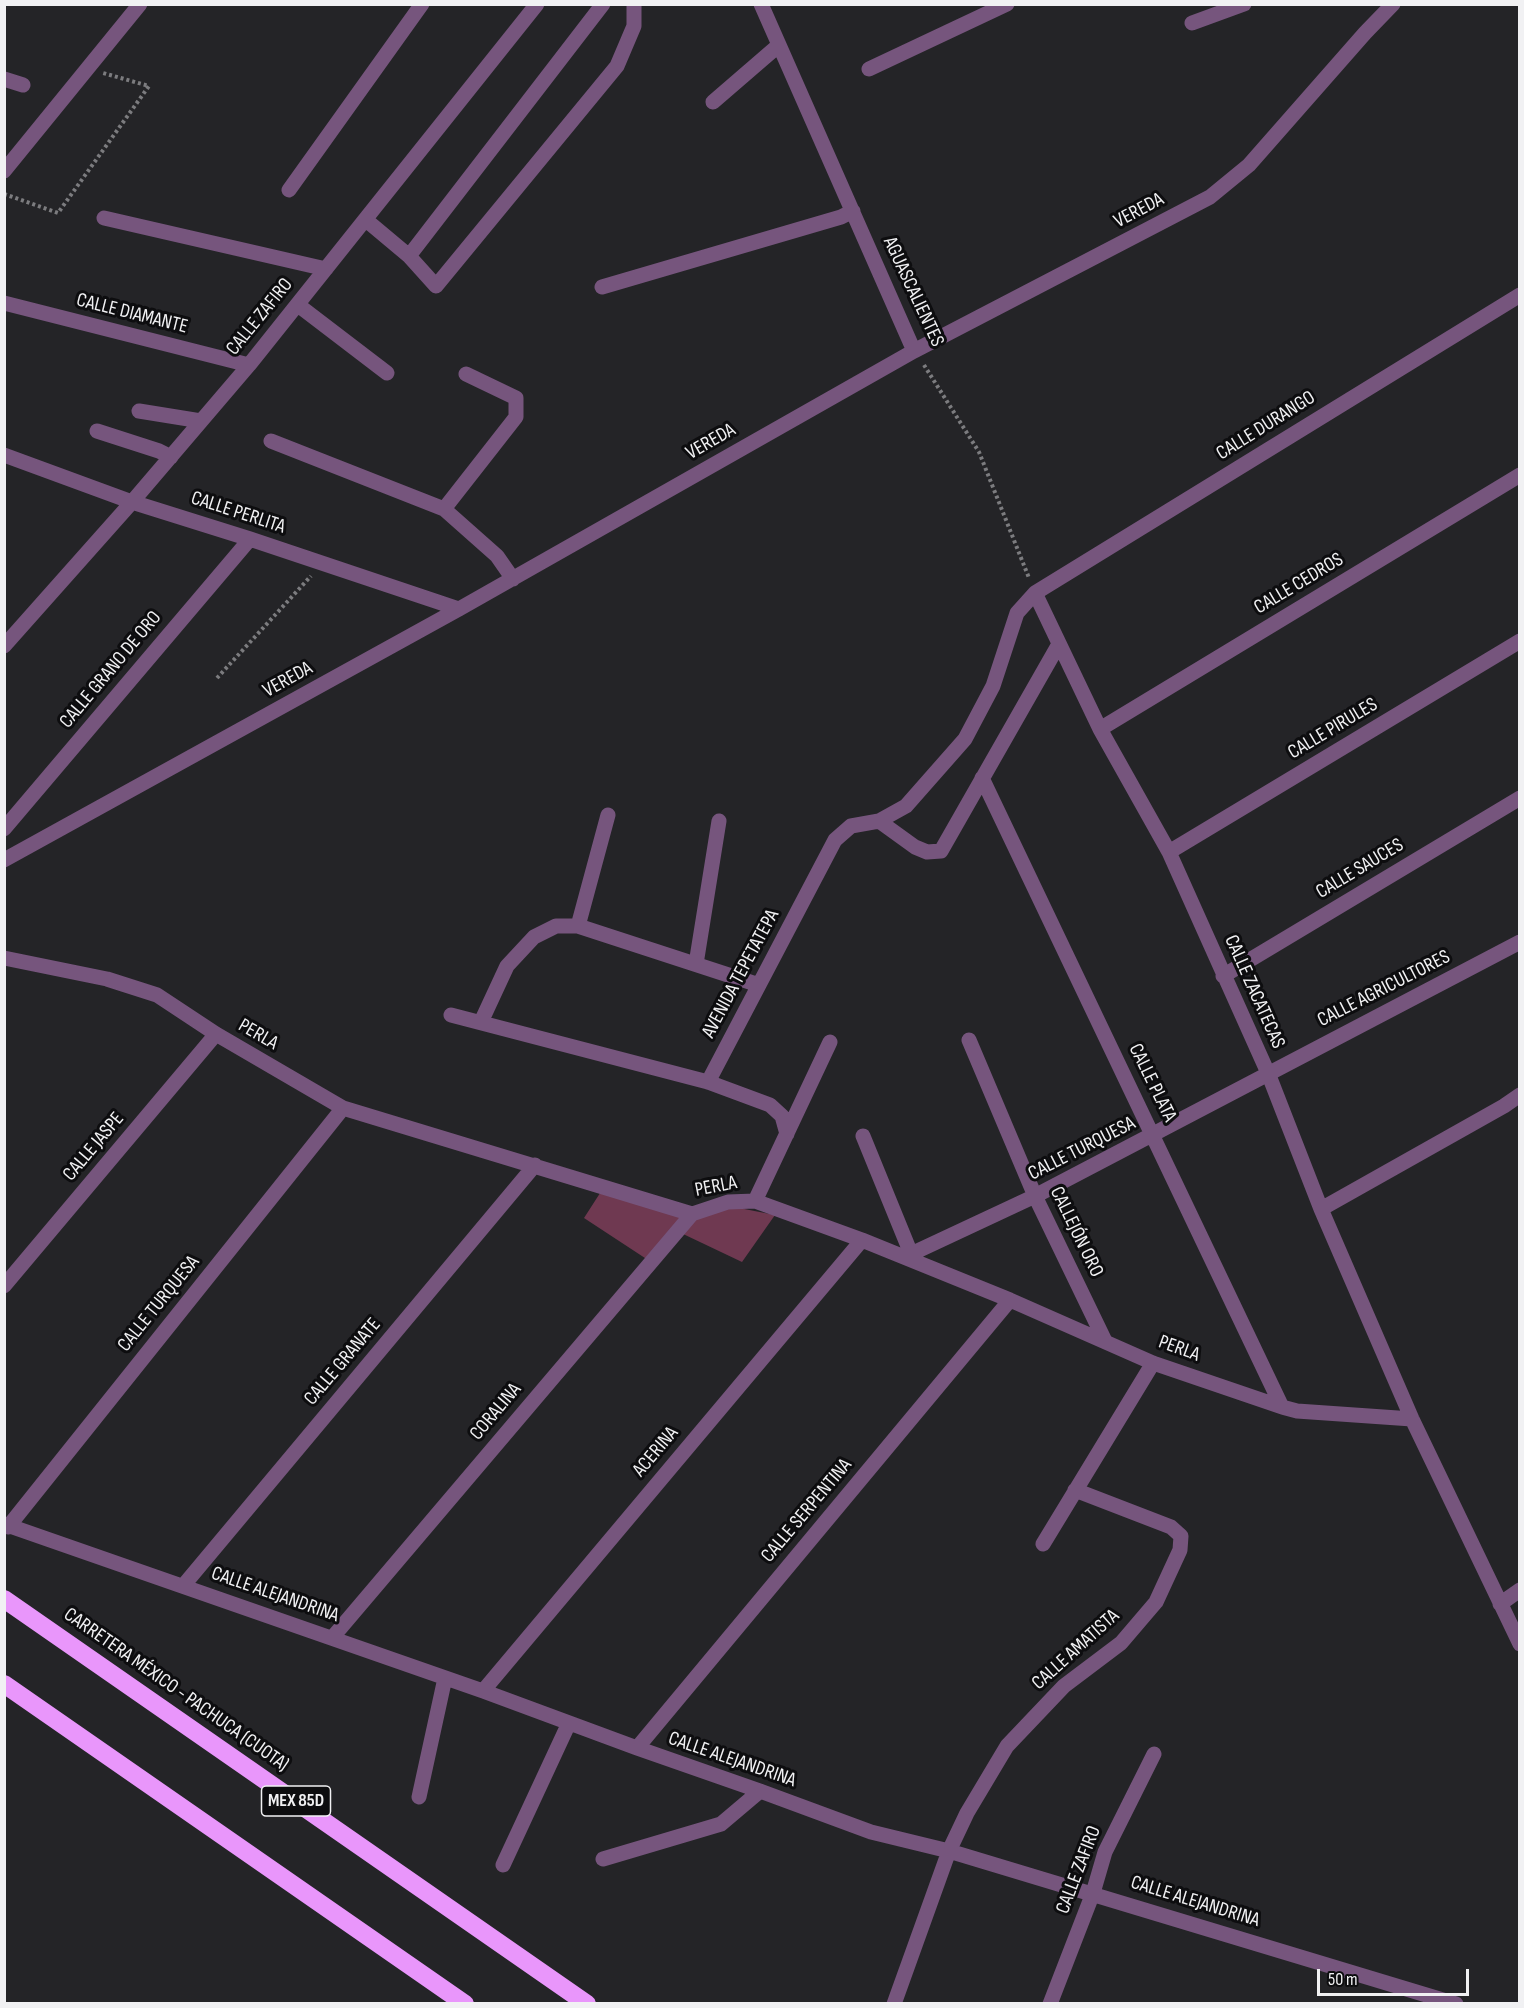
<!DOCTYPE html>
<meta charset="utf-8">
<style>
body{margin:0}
#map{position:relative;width:1524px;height:2008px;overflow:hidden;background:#242427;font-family:"Sofia Sans Condensed",sans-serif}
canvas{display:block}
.frame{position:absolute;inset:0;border:6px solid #f1f1f3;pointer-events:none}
.scale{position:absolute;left:1317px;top:1969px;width:152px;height:27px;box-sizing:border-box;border:3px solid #f1f1f3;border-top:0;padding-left:8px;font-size:18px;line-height:21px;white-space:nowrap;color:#f1f1f3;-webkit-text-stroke:4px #0d0d0f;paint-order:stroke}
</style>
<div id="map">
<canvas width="1524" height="2008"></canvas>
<div class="frame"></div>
<div class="scale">50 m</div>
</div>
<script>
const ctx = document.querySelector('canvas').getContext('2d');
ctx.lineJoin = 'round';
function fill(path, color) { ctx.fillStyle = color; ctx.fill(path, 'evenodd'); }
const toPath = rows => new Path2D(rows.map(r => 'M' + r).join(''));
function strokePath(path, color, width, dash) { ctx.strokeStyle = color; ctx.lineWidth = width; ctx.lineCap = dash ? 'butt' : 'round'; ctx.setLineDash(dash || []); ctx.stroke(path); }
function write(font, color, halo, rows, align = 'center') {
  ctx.font = font + ' "Sofia Sans Condensed",sans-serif'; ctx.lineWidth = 6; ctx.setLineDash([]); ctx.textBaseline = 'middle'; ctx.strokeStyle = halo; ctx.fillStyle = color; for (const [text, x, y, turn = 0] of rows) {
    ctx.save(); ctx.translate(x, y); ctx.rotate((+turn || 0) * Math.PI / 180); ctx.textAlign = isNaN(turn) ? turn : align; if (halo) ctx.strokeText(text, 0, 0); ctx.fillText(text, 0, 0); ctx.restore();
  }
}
const green = toPath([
 [602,1190,686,1215,648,1260,584,1218],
 [729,1206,775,1215,742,1262,681,1233,696,1217]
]);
const path = toPath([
 [4,194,58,213,149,86,103,73],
 [924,365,979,452,1029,578],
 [217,678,311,576]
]);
const minor = toPath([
 [761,4,914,351],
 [1192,23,1244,4],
 [869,69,1007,4],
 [4,79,23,85],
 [713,102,779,45],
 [4,171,140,4],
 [289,190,422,4],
 [104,218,326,269],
 [366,220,409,256,603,4],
 [409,256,436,286,617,66,634,26,634,4],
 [602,287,841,217,853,211],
 [4,303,249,365],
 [298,305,387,373],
 [139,411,201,421],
 [97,431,159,451,171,457],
 [271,441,444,509,497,556,513,579],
 [4,455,132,502,250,539,459,609],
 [444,509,516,417,516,398,466,374],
 [1035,593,1100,729,1169,852,1268,1073,1321,1209,1412,1419,1520,1644],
 [4,646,132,502,249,365,537,4],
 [1100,729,1520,475],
 [982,778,1282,1407],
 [879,821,915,847,927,852,941,851,1059,644],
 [4,829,250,539],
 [1169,852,1520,641],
 [4,860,459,609,914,351,1210,197,1249,165,1365,33,1393,4],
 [578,926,608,815],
 [4,958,107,979,157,995,216,1034,343,1108,692,1214,728,1202,755,1201,862,1240,1010,1300,1153,1363,1282,1407,1297,1411,1412,1419],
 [696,964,719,821],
 [1223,976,1520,798],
 [451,1015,708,1082,770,1105,782,1116,787,1134],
 [481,1022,507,966,534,937,556,926,578,926,759,985],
 [969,1040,1035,1196,1105,1341],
 [708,1082,835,840,851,826,879,821,906,806,965,739,993,686,1017,613,1035,593,1520,295],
 [863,1136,914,1261],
 [755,1201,830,1042],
 [1321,1209,1504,1106,1520,1095],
 [911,1254,1035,1196,1520,942],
 [4,1286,216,1034],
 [4,1524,483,1691,637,1748,760,1791,871,1832,949,1851,1456,2004],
 [8,1527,343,1108],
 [1043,1544,1153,1363],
 [183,1586,535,1165],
 [1500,1604,1520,1590],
 [332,1638,692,1214],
 [483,1691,862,1240],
 [637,1748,1010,1300],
 [419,1797,445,1678],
 [603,1859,721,1824,760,1791],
 [503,1865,569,1723],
 [894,2004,949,1851,967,1813,1007,1746,1064,1686,1121,1643,1156,1602,1180,1550,1181,1536,1171,1527,1075,1490],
 [1050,2004,1093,1893,1105,1852,1154,1754]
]);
const highway = toPath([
 [4,1599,587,2004],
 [4,1684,465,2004]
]);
const shields = [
 [296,1801,69]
];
const shieldNames = [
 ["MEX 85D",296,1801]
];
const streetNames = [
 ["VEREDA",1139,211,-28],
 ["AGUASCALIENTES",913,292,65],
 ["CALLE DIAMANTE",132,314,14],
 ["CALLE ZAFIRO",260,317,-51],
 ["CALLE DURANGO",1266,426,-32],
 ["VEREDA",711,442,-30],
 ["CALLE PERLITA",238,513,18],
 ["CALLE CEDROS",1299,584,-31],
 ["CALLE GRANO DE ORO",111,670,-50],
 ["VEREDA",288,680,-29],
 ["CALLE PIRULES",1333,729,-31],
 ["CALLE SAUCES",1360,869,-31],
 ["AVENIDA TEPETATEPA",741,974,-62],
 ["CALLE AGRICULTORES",1384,989,-27],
 ["CALLE ZACATECAS",1254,992,66],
 ["PERLA",258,1035,30],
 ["CALLE PLATA",1152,1083,64],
 ["CALLE JASPE",94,1147,-50],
 ["CALLE TURQUESA",1082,1149,-27],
 ["PERLA",716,1187,-11],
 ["CALLEJÓN ORO",1076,1232,64],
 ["CALLE TURQUESA",159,1304,-51],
 ["PERLA",1179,1349,20],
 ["CALLE GRANATE",343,1362,-50],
 ["CORALINA",496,1412,-50],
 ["ACERINA",656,1452,-50],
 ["CALLE SERPENTINA",807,1511,-50],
 ["CALLE ALEJANDRINA",275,1595,19],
 ["CALLE AMATISTA",1076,1650,-42],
 ["CARRETERA MÉXICO - PACHUCA (CUOTA)",176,1690,35],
 ["CALLE ALEJANDRINA",732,1760,19],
 ["CALLE ZAFIRO",1079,1870,-69],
 ["CALLE ALEJANDRINA",1195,1902,17]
];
fill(green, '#6f3951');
strokePath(path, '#7c7c7f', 4, [3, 3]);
strokePath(minor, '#76557d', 15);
strokePath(highway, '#e996fb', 18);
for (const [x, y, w] of shields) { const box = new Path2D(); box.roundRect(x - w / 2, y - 15, w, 30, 4.5); ctx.fillStyle = '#0d0d0f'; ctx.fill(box); strokePath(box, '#f1f1f3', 1.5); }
write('bold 18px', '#f1f1f3', null, shieldNames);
write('20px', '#f1f1f3', '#0d0d0f', streetNames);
</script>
